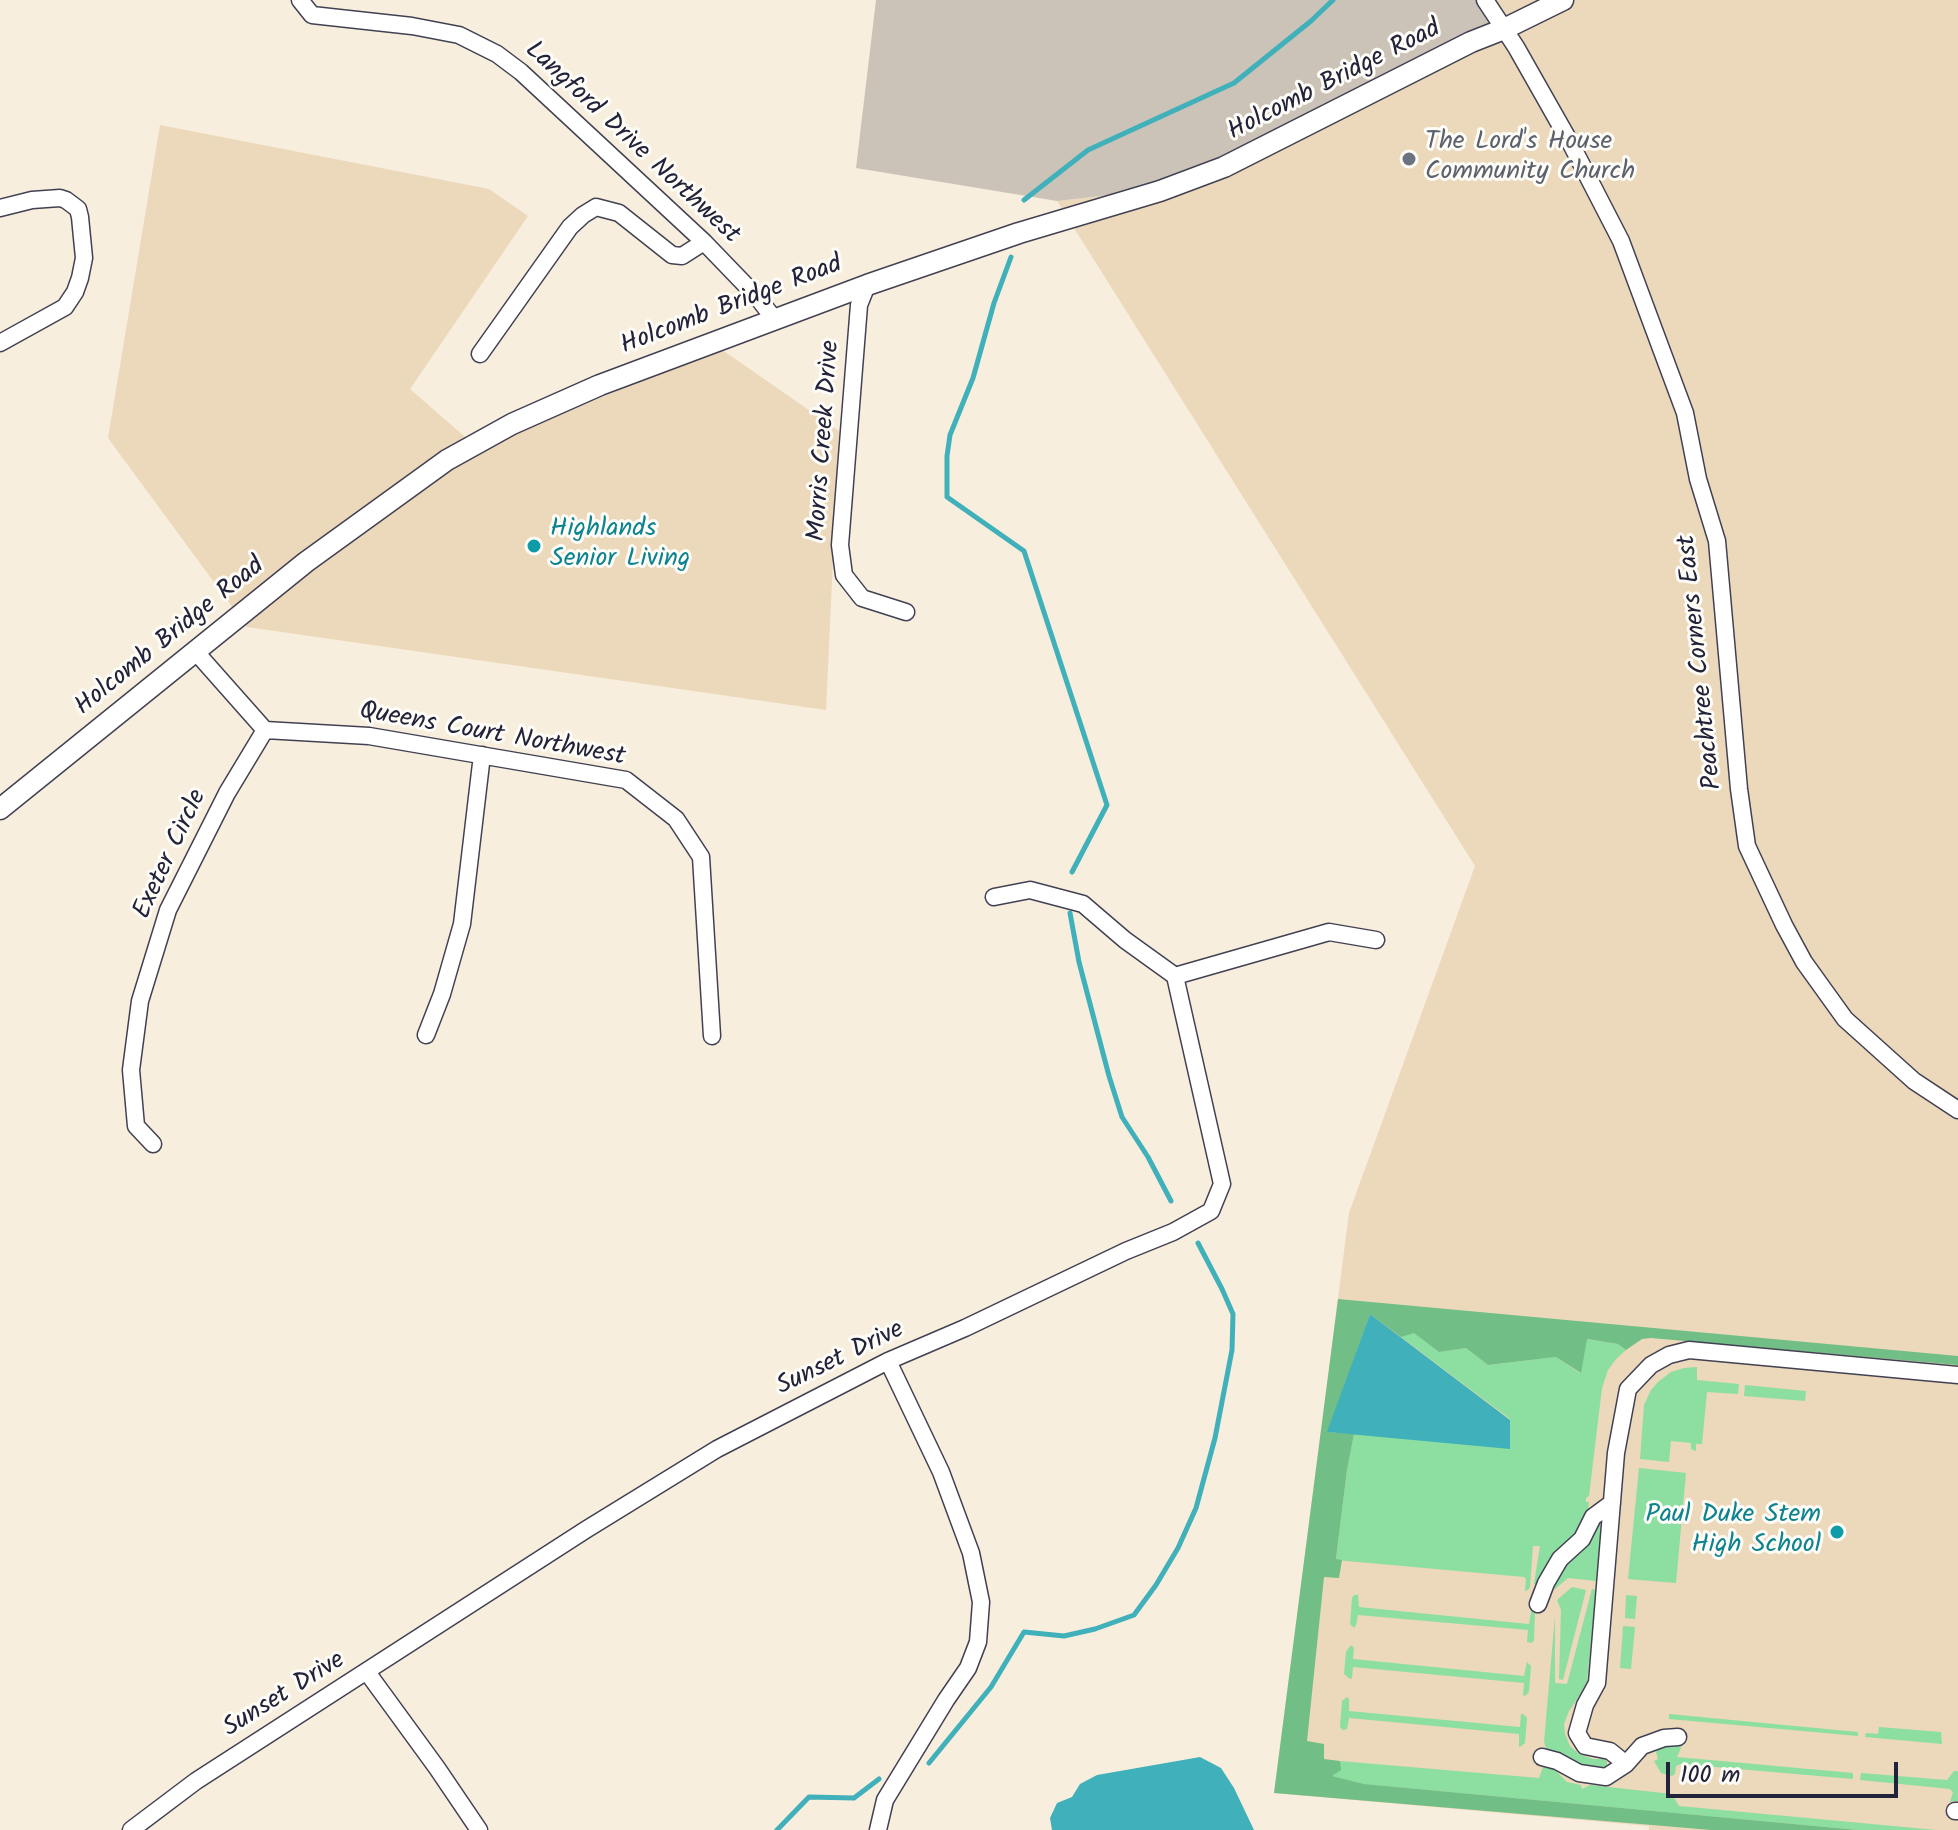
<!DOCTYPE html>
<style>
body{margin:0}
#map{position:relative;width:1958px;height:1830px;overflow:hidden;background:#f8eedd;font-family:Kalam,sans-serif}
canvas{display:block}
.scale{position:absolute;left:1666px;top:1762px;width:232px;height:36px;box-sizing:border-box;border:4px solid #22223b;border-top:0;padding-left:10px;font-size:24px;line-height:28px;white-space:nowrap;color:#22223b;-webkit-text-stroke:6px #fdfcf7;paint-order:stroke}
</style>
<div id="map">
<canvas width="1958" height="1830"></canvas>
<div class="scale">100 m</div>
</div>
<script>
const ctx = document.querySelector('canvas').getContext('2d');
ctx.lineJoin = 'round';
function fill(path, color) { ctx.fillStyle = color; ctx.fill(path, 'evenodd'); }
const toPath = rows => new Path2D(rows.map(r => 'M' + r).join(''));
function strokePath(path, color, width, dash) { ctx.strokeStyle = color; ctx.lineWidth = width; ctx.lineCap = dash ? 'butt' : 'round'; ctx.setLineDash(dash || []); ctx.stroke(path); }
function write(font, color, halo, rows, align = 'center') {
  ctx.font = font + ' Kalam,sans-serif'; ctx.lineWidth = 6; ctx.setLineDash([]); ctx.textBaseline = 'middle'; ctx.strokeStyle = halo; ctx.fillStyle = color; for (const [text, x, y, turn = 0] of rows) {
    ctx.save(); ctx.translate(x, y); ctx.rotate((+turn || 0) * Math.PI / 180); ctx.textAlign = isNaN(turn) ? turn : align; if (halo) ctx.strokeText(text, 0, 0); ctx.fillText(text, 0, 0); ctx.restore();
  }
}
const built = toPath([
 [1482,0,1958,0,1958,1830,1649,1830,1649,1826,1274,1793,1349,1213,1475,866,1057,201,1206,184],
 [160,125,489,189,528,216,410,389,480,450,718,347,839,431,826,710,247,627,108,438]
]);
const industrial = toPath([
 [876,0,1482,0,1502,36,1206,184,1057,201,856,168]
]);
const green = toPath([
 [1414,1332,1439,1352,1466,1348,1488,1365,1556,1357,1580,1373,1586,1339,1618,1344,1626,1350,1616,1359,1608,1370,1602,1388,1589,1496,1586,1498,1586,1502,1589,1502,1588,1512,1579,1533,1551,1560,1540,1580,1536,1584,1534,1584,1540,1546,1533,1546,1530,1587,1528,1590,1525,1591,1526,1579,1524,1577,1336,1560,1347,1470,1354,1434,1510,1448,1510,1419,1401,1337],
 [1697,1367,1697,1380,1739,1384,1738,1394,1707,1392,1702,1444,1696,1444,1696,1451,1691,1449,1691,1443,1671,1441,1669,1462,1640,1459,1644,1405,1651,1390,1658,1382,1671,1372,1684,1368],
 [1745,1385,1806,1391,1805,1401,1744,1396],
 [1639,1468,1686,1473,1676,1583,1628,1579],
 [1598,1524,1601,1526,1596,1581,1568,1578,1555,1589,1552,1589,1553,1581],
 [1572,1587,1586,1590,1563,1680,1559,1679,1561,1610,1557,1600],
 [1592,1589,1596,1590,1587,1681,1576,1701,1569,1711,1564,1724,1565,1734,1570,1746,1579,1754,1593,1759,1605,1759,1607,1762,1607,1767,1603,1770,1588,1766,1577,1766,1563,1754,1550,1751,1546,1748,1544,1742,1555,1616,1555,1683,1567,1684],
 [1354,1595,1358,1595,1359,1607,1529,1624,1531,1612,1533,1611,1535,1613,1534,1640,1532,1643,1527,1642,1528,1630,1358,1615,1356,1625,1354,1628,1350,1624,1352,1598],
 [1626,1595,1637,1596,1635,1619,1625,1618],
 [1623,1626,1635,1627,1631,1669,1620,1668],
 [1351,1645,1354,1648,1353,1659,1524,1676,1527,1662,1531,1666,1529,1692,1525,1696,1523,1695,1524,1683,1353,1667,1352,1678,1350,1679,1344,1674,1346,1652],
 [1347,1697,1349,1699,1349,1711,1520,1727,1521,1714,1523,1714,1527,1718,1525,1743,1520,1747,1519,1747,1519,1734,1349,1718,1347,1729,1343,1730,1340,1727,1342,1701],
 [1669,1714,1858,1732,1858,1736,1669,1719],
 [1879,1727,1941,1732,1942,1744,1865,1737,1866,1733,1878,1734],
 [1669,1744,1680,1745,1681,1748,1677,1757,1853,1773,1853,1779,1681,1764,1676,1766,1675,1774,1672,1776,1661,1773,1654,1761,1658,1759,1656,1752,1661,1746],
 [1340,1761,1539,1778,1543,1767,1548,1768,1555,1770,1567,1782,1581,1785,1582,1789,1590,1785,1672,1794,1679,1806,1936,1830,1858,1830,1363,1784,1331,1776,1340,1770],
 [1954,1771,1958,1771,1958,1801,1950,1802,1953,1792,1950,1789,1860,1780,1861,1773,1947,1780]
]);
const forest = toPath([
 [1338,1299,1958,1356,1958,1365,1651,1338,1642,1339,1626,1350,1618,1344,1587,1339,1581,1373,1556,1357,1488,1365,1466,1348,1439,1352,1414,1333,1401,1337,1370,1314,1328,1432,1354,1434,1347,1470,1336,1559,1342,1560,1339,1578,1324,1577,1307,1741,1324,1744,1324,1759,1340,1761,1341,1770,1332,1776,1364,1784,1858,1830,1711,1830,1274,1793]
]);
const water = toPath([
 [1370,1314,1510,1420,1510,1449,1327,1432],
 [1200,1757,1221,1768,1234,1788,1254,1830,1052,1830,1050,1818,1057,1803,1072,1797,1080,1784,1097,1775]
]);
const stream = toPath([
 [1024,200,1088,150,1234,83,1311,21,1333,0],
 [1011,257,994,303,973,378,950,435,947,456,947,497,1024,551,1107,805,1072,872],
 [1070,913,1079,962,1109,1076,1122,1117,1148,1157,1171,1201],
 [929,1763,991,1687,1024,1632,1064,1636,1095,1629,1134,1615,1156,1585,1178,1548,1196,1508,1215,1438,1232,1350,1233,1314,1222,1289,1198,1243],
 [777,1830,809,1797,854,1798,879,1779]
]);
const minor = toPath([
 [300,0,312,15,412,26,459,35,497,54,521,72,704,242,758,298,775,320],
 [1485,0,1516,47,1571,144,1621,241,1685,413,1698,479,1717,541,1739,789,1747,846,1784,925,1804,962,1845,1019,1914,1081,1958,1110],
 [0,208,32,200,60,198,66,200,78,209,80,217,84,258,80,278,75,292,65,307,0,343],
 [867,285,859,305,840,545,844,575,862,598,906,612],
 [480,354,570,227,583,215,596,207,619,213,672,255,682,256,704,242],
 [195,651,265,730,369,736,626,780,676,819,701,857,712,1036],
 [1175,976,1329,932,1376,940],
 [426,1035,442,994,462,924,482,755],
 [153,1144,136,1126,131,1070,140,1001,168,910,227,793,265,730],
 [1538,1604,1546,1583,1560,1559,1582,1539,1593,1517,1612,1503],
 [367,1672,437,1768,479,1830],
 [1542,1757,1557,1761,1579,1773,1606,1777,1626,1764,1642,1746,1664,1738,1678,1737],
 [1626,1764,1610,1751,1585,1746,1577,1733,1585,1705,1597,1683,1616,1453,1628,1389,1651,1365,1669,1355,1689,1350,1958,1375],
 [1955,1811,1958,1811],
 [131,1830,196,1781,587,1529,717,1449,888,1361,965,1328,1126,1251,1173,1232,1211,1211,1222,1184,1175,976,1125,940,1083,904,1030,890,994,897],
 [878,1830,885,1800,946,1700,968,1668,978,1642,981,1602,971,1553,941,1472,888,1361]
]);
const tertiary = toPath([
 [0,809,306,562,447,460,512,424,600,385,867,285,1019,233,1160,191,1224,167,1471,42,1504,29,1563,0]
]);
const markers = [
 [1409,159,8,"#6b7280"],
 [534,546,8,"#0f9aa8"],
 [1837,1532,8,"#0f9aa8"]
];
const streetNames = [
 ["Holcomb Bridge Road",1335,82,-27],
 ["Langford Drive Northwest",631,144,43],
 ["Holcomb Bridge Road",732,307,-21],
 ["Morris Creek Drive",826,441,-86],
 ["Holcomb Bridge Road",171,638,-39],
 ["Peachtree Corners East",1702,662,-96],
 ["Queens Court Northwest",492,736,10],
 ["Exeter Circle",172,855,-65],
 ["Sunset Drive",841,1360,-26],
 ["Sunset Drive",285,1696,-32]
];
const worshipNames = [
 ["The Lord's House",1425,144],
 ["Community Church",1425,174]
];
const cultureNames = [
 ["Highlands",550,531],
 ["Senior Living",550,561],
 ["Paul Duke Stem",1821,1517,"right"],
 ["High School",1821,1547,"right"]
];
fill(built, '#ecd8ba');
fill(industrial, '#cbc3b8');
fill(green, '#8cdfa0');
fill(forest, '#71be86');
fill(water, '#40b0ba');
strokePath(stream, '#40b0ba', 5);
strokePath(minor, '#424153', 19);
strokePath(tertiary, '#424153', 23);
strokePath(minor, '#fff', 16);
strokePath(tertiary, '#fff', 20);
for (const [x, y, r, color] of markers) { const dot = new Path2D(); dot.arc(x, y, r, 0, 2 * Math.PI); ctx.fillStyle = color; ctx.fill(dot); strokePath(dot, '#fdfcf7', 3); }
write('26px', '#22223b', '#fdfcf7', streetNames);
write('26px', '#5b616d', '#fdfcf7', worshipNames, 'left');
write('26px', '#0d838f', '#fdfcf7', cultureNames, 'left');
</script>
